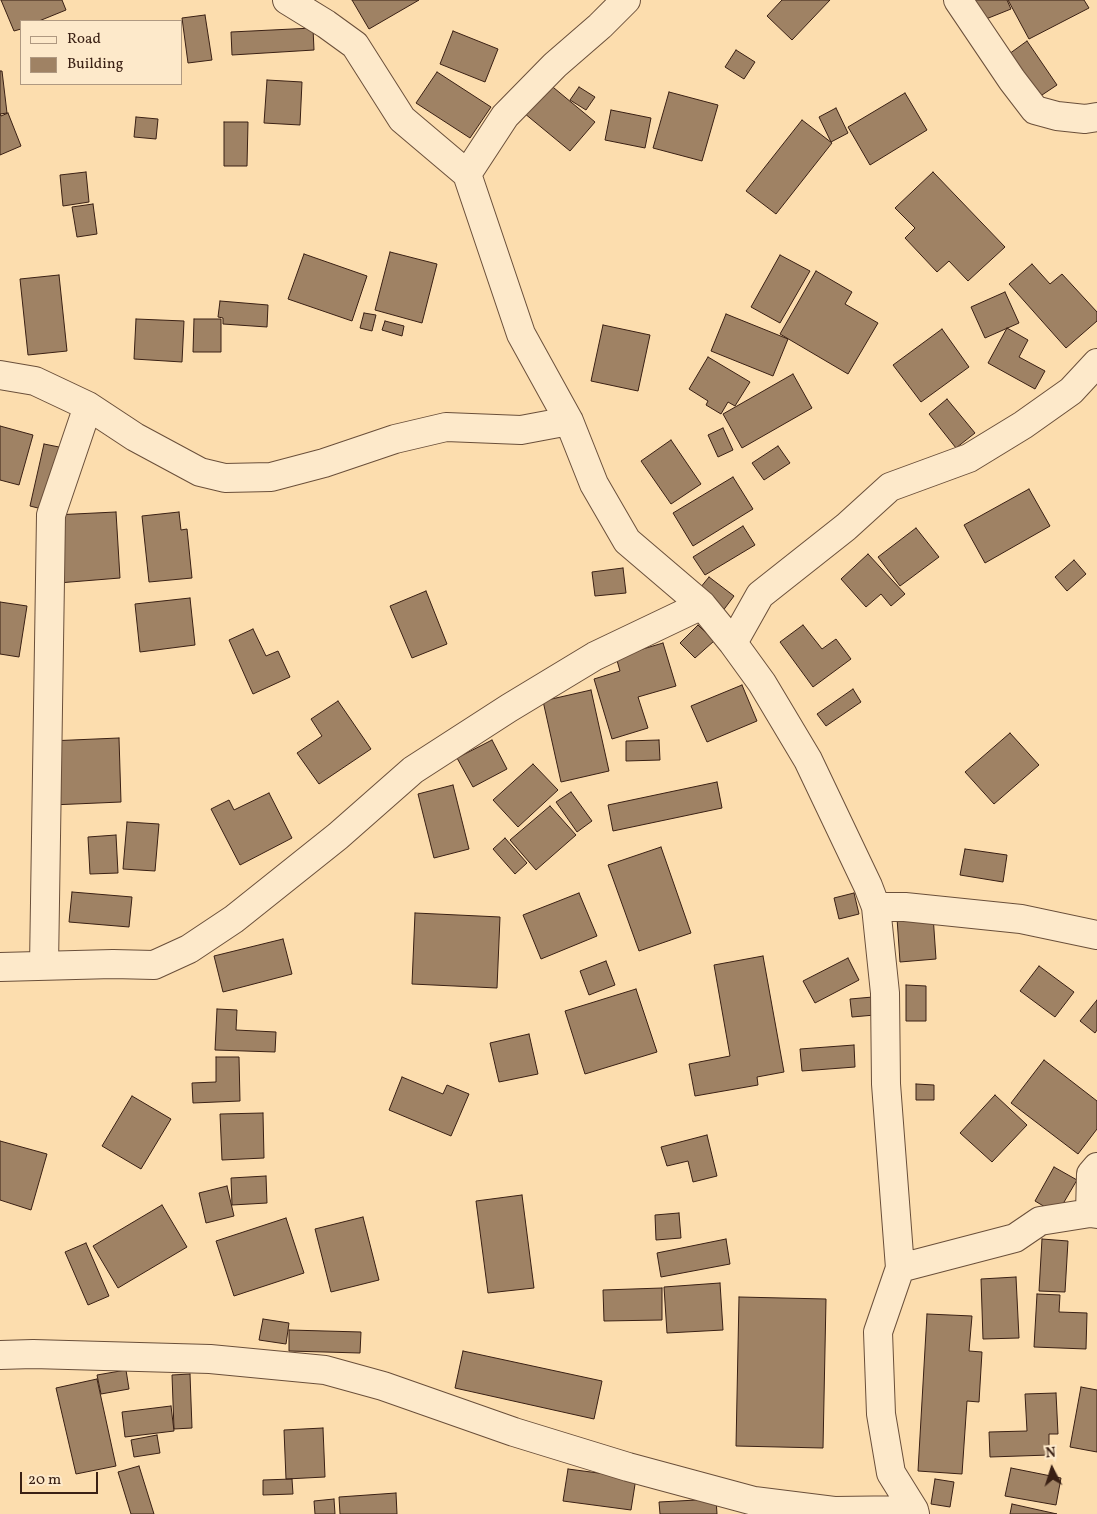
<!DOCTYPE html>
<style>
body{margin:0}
#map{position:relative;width:1097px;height:1514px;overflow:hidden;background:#fcddae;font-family:Vollkorn,serif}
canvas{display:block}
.legend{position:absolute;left:20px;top:20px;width:162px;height:65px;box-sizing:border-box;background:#fde9ca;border:1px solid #af9981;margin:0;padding:6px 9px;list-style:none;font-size:15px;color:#3a2014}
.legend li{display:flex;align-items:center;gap:10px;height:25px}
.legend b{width:25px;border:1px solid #af9981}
.north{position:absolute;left:1027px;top:1444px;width:50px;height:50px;-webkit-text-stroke:4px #fde9ca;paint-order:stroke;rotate:355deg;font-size:14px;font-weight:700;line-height:20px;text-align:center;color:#3a2014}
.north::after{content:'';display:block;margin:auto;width:18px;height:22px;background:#3a2014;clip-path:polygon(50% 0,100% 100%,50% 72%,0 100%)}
.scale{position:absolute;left:20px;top:1472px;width:78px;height:22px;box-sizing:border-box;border:2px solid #3a2014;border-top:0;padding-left:6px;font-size:15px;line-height:18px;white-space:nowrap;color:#3a2014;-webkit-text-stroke:4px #fde9ca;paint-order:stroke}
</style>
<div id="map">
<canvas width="1097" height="1514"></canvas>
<ul class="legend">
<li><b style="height:6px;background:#fde9ca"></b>Road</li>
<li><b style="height:14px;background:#9f8264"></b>Building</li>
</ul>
<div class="north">N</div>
<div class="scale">20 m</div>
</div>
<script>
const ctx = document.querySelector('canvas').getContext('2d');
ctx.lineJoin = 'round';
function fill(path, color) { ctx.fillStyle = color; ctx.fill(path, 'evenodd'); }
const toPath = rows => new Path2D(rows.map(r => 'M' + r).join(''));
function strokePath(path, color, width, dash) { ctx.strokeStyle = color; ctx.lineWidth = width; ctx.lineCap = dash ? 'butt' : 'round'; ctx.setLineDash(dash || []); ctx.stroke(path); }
const building = toPath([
 [1,0,62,0,66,10,39,21,21,21,21,29,14,31,1,0],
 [352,0,419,0,369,29,352,0],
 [782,0,830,0,792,40,767,16,782,0],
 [967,0,1007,0,1011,9,976,23,967,0],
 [1008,0,1084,0,1089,8,1029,39,1008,0],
 [205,15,212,60,188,63,182,18,205,15],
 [313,28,314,50,232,55,231,32,313,28],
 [453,31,498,49,485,82,440,64,453,31],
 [1027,41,1057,85,1039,97,1009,54,1027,41],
 [736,50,755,62,744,79,725,67,736,50],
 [0,71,2,71,7,113,0,114,0,71],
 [437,72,491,107,470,138,416,103,437,72],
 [267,80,302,82,300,125,264,123,267,80],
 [548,83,595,122,570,151,524,113,548,83],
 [579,87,595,97,586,110,570,100,579,87],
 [669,92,718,105,702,161,653,148,669,92],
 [905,93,927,130,870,165,848,127,905,93],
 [836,108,848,133,831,142,819,117,836,108],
 [611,110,651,118,645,148,605,140,611,110],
 [8,113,21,146,0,155,0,114,1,116,8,113],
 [136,117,158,119,156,139,134,137,136,117],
 [802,120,832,143,776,214,746,191,802,120],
 [224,122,248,122,247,166,224,166,224,122],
 [86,172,89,202,63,206,60,175,86,172],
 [933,172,1005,247,968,281,949,261,937,272,905,238,915,228,895,208,933,172],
 [93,204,97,234,77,237,72,207,93,204],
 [390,252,437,264,422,323,375,310,390,252],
 [304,254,367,276,352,321,288,299,304,254],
 [780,255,810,271,780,323,751,307,780,255],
 [1032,264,1050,284,1062,274,1097,312,1097,321,1066,348,1009,284,1032,264],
 [816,271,852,292,845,304,878,323,848,374,780,334,816,271],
 [59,275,67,351,28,355,20,279,59,275],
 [1005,292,1019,323,985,338,971,307,1005,292],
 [220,301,268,305,267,327,223,324,223,318,218,317,220,301],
 [364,313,376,315,372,331,360,328,364,313],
 [726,314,788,339,773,376,711,351,726,314],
 [136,319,184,321,182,362,134,359,136,319],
 [194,319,221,319,221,352,193,352,194,319],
 [385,321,404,326,402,336,382,330,385,321],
 [603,325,650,335,638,391,591,381,603,325],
 [1007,328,1028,340,1019,357,1045,371,1035,389,988,363,1007,328],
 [942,329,969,367,921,402,893,365,942,329],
 [708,357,750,382,735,406,728,402,721,414,706,405,708,401,689,389,708,357],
 [793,374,812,408,742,448,723,414,793,374],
 [947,399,975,433,956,448,929,414,947,399],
 [0,426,33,435,19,485,0,480,0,426],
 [723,428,733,450,718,457,708,435,723,428],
 [671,440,701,484,671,504,641,461,671,440],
 [44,444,64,448,50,511,30,506,44,444],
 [778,446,790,463,764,480,752,463,778,446],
 [733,477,753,509,693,546,673,513,733,477],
 [1029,489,1050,526,985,563,964,525,1029,489],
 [116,512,120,578,58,583,54,515,116,512],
 [179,512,181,530,187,529,192,578,149,582,142,516,179,512],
 [743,526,755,545,705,575,693,557,743,526],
 [916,528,939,557,900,586,878,557,916,528],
 [868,554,905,594,891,606,881,594,866,607,841,579,868,554],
 [1074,560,1086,574,1067,591,1055,577,1074,560],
 [623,568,626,593,595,596,592,572,623,568],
 [709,577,734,596,722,612,696,593,709,577],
 [426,591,447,644,412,658,390,606,426,591],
 [190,598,195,645,140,652,135,604,190,598],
 [0,602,27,606,19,657,0,654,0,602],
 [698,625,714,641,695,658,680,643,698,625],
 [803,625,822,649,836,639,851,659,813,687,780,642,803,625],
 [253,629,266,656,278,651,290,677,253,694,229,640,253,629],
 [663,643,676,686,638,697,648,728,612,739,594,679,620,671,616,657,663,643],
 [742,685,757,721,707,742,691,706,742,685],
 [853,689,861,702,826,726,817,714,853,689],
 [591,690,609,771,561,782,543,701,591,690],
 [338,701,371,749,319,784,297,753,322,736,311,719,338,701],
 [1010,733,1039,765,994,804,965,772,1010,733],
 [119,738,121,802,51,805,49,741,119,738],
 [492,740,507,769,473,787,457,758,492,740],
 [659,740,660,760,626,761,626,741,659,740],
 [533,764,558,790,518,827,493,800,533,764],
 [717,782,722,808,613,831,608,805,717,782],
 [453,785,469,849,434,858,418,794,453,785],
 [571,792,592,821,577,832,556,802,571,792],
 [269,793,292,838,240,865,211,809,229,800,234,810,269,793],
 [550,806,576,835,536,870,510,840,550,806],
 [127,822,159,824,155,871,123,869,127,822],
 [116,835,118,873,90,874,88,837,116,835],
 [505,838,527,863,515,874,493,849,505,838],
 [661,847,691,933,639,951,608,865,661,847],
 [965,849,1007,855,1003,882,960,875,965,849],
 [72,892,132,897,129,927,69,922,72,892],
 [579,893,597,936,541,959,523,915,579,893],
 [854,893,859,914,839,919,834,898,854,893],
 [415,913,500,917,497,988,412,984,415,913],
 [933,915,936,959,900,962,897,918,933,915],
 [283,939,292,974,223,992,214,956,283,939],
 [763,956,784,1072,757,1077,758,1085,695,1096,689,1064,730,1056,714,965,763,956],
 [848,958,859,980,815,1003,803,981,848,958],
 [606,961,615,985,589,995,580,971,606,961],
 [1039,966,1074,992,1055,1017,1020,991,1039,966],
 [906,985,926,986,926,1021,906,1021,906,985],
 [636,989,657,1052,585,1074,565,1011,636,989],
 [873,997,875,1015,852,1017,850,999,873,997],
 [1097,1000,1097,1030,1095,1033,1080,1021,1097,1000],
 [217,1009,237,1010,236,1030,276,1032,275,1052,215,1050,217,1009],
 [529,1034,538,1074,499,1082,490,1043,529,1034],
 [854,1045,855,1067,802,1071,800,1049,854,1045],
 [216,1057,239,1057,240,1101,193,1103,192,1083,216,1082,216,1057],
 [1044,1060,1097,1101,1097,1129,1078,1154,1011,1103,1044,1060],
 [402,1077,443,1094,447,1085,469,1094,451,1136,389,1110,402,1077],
 [916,1084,934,1085,934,1100,916,1100,916,1084],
 [995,1095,1027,1125,992,1162,960,1133,995,1095],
 [132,1096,171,1119,141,1169,102,1146,132,1096],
 [263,1113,264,1158,222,1160,220,1114,263,1113],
 [707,1135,717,1176,693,1182,688,1161,667,1166,661,1147,707,1135],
 [0,1141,47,1154,31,1210,0,1200,0,1141],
 [1054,1167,1077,1180,1057,1214,1035,1201,1054,1167],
 [266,1176,267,1203,232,1205,231,1178,266,1176],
 [227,1186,234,1216,206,1223,199,1193,227,1186],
 [522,1195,534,1288,488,1293,476,1201,522,1195],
 [162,1205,187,1247,118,1288,93,1246,162,1205],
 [679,1213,681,1238,656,1240,655,1215,679,1213],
 [363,1217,379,1280,331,1292,315,1229,363,1217],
 [286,1218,304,1273,234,1296,216,1241,286,1218],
 [726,1239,730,1264,661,1277,657,1253,726,1239],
 [1042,1239,1068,1241,1065,1292,1039,1291,1042,1239],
 [86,1243,109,1296,88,1305,65,1252,86,1243],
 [1016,1277,1019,1338,983,1339,981,1279,1016,1277],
 [720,1283,723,1330,667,1333,664,1287,720,1283],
 [662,1288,662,1320,604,1321,603,1290,662,1288],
 [1037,1294,1060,1295,1059,1312,1087,1313,1086,1349,1034,1347,1037,1294],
 [739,1297,826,1299,823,1448,736,1446,739,1297],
 [927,1314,972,1316,969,1351,982,1352,979,1402,967,1401,962,1474,918,1471,927,1314],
 [263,1319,289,1323,286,1344,259,1340,263,1319],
 [289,1330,361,1332,360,1353,289,1351,289,1330],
 [463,1351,602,1381,594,1419,455,1388,463,1351],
 [126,1370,129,1389,101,1394,97,1375,126,1370],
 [190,1374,192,1428,174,1429,172,1375,190,1374],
 [97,1379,116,1466,76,1474,56,1388,97,1379],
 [1081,1387,1097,1390,1097,1452,1070,1447,1081,1387],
 [1056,1393,1058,1434,1049,1434,1049,1455,990,1457,989,1432,1027,1431,1025,1394,1056,1393],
 [171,1406,174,1431,125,1437,122,1412,171,1406],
 [323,1428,325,1477,286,1479,284,1430,323,1428],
 [157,1435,160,1453,134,1457,131,1440,157,1435],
 [139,1466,154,1514,131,1514,118,1472,139,1466],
 [1011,1468,1061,1478,1056,1505,1005,1496,1011,1468],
 [568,1469,636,1478,631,1510,563,1501,568,1469],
 [292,1479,293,1494,263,1495,263,1480,292,1479],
 [935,1479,954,1482,950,1507,931,1504,935,1479],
 [396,1493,397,1514,340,1514,339,1497,396,1493],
 [334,1499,335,1514,315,1514,314,1501,334,1499],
 [716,1499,717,1514,660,1514,659,1502,716,1499],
 [1012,1504,1057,1514,1010,1514,1012,1504]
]);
const minor = toPath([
 [287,0,326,24,355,45,402,119,467,174,521,334,569,421,594,484,627,541,702,605,733,643,762,683,808,760,868,886,876,907,885,993,886,1084,900,1268,878,1332,881,1414,891,1473,914,1510,915,1514],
 [958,0,1012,80,1035,110,1057,116,1085,119,1097,117],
 [467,174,505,116,555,65,600,26,626,0],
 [0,375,35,381,88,406,135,437,200,472,225,478,271,477,324,463,395,439,446,427,521,430,569,421],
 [733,643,760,595,846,527,890,487,969,458,1023,425,1071,391,1097,363],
 [876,907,905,907,1021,919,1097,935],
 [44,966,51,515,88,406],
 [0,967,113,964,154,965,189,949,234,919,338,836,413,770,509,708,595,656,702,605],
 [1090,1213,1091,1174,1097,1167],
 [900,1268,1015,1238,1040,1221,1090,1213,1097,1214],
 [0,1355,33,1354,210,1359,325,1370,383,1386,514,1432,628,1467,754,1501,834,1511,914,1510]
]);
fill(building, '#9f8264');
strokePath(building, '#3a2014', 1);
strokePath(minor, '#6a4f3a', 30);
strokePath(minor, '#fde9ca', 28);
</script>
